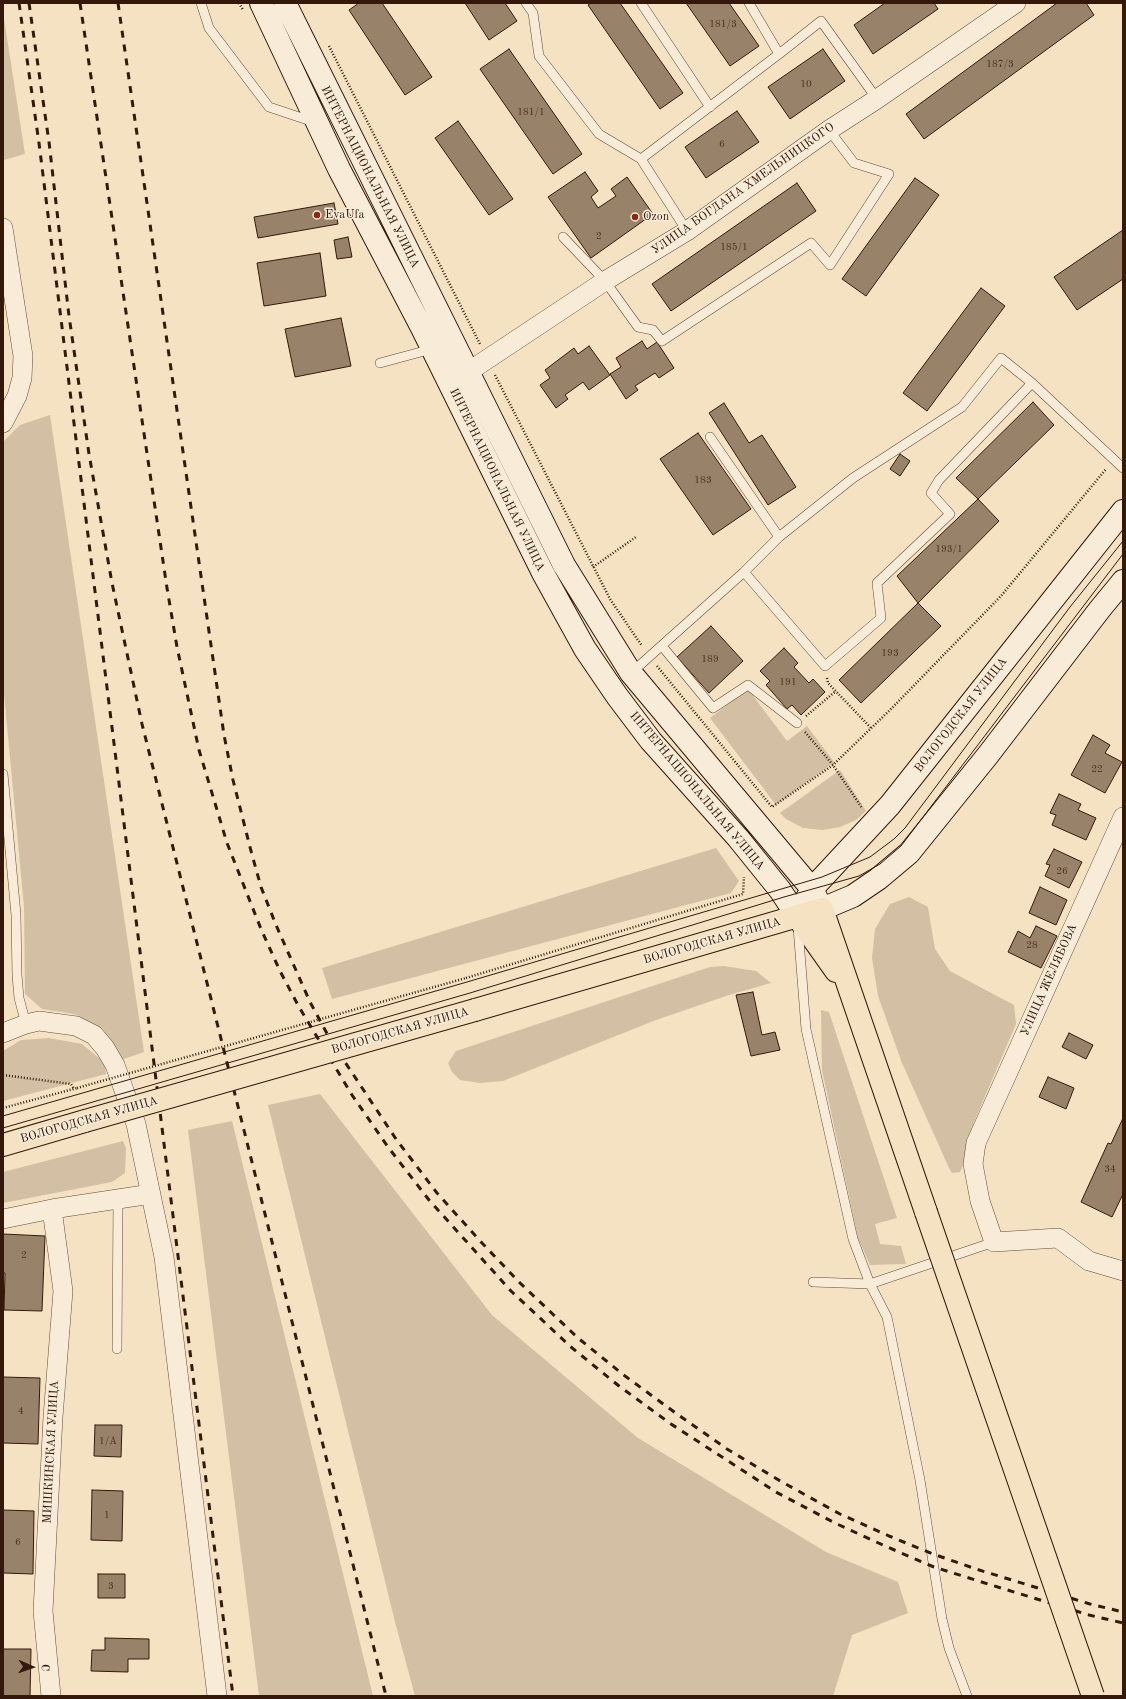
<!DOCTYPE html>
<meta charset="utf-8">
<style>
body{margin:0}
#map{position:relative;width:1126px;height:1699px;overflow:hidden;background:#f4e2c3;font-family:"Old Standard TT",serif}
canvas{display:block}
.frame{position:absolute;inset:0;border:4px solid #34190a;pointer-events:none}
.north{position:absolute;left:12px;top:1647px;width:40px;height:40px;-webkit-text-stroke:3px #f8ecd8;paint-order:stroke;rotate:92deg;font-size:11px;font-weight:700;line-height:16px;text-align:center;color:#34190a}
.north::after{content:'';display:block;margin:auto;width:14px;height:18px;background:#34190a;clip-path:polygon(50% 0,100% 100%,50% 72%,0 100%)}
</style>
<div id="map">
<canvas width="1126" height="1699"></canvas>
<div class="frame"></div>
<div class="north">С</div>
</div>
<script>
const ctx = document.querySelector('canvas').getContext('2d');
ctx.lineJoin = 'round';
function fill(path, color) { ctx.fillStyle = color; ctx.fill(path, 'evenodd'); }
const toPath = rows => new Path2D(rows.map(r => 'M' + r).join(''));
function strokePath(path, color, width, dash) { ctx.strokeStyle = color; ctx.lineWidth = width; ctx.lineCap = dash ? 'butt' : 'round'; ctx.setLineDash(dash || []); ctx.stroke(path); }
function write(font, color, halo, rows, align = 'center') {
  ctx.font = font + ' "Old Standard TT",serif'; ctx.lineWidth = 3; ctx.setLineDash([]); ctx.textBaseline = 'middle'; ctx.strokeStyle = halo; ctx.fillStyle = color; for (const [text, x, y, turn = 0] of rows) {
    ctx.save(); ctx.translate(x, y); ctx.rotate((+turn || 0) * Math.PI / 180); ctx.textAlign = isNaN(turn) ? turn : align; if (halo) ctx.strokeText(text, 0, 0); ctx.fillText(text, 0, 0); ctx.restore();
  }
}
const green = toPath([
 [3,12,25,154,4,160,3,156],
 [50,415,144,1052,121,1060,103,1029,74,1014,42,1009,25,994,24,907,3,683,3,442,20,425],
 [748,689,787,741,807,726,834,762,776,805,710,718],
 [840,770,866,811,856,820,840,827,823,830,803,828,786,819,780,813],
 [716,848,739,881,731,893,332,999,322,968],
 [909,897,928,907,935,949,950,971,1014,1005,1016,1024,974,1122,965,1161,960,1172,952,1173,949,1168,902,1063,878,996,872,958,875,929,890,904],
 [724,966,756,971,771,983,729,995,656,1020,503,1081,480,1083,460,1080,452,1072,448,1063,456,1051,710,967],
 [821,1010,829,1012,897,1218,875,1224,880,1244,901,1246,906,1264,870,1265,858,1238,822,1070],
 [49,1038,82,1044,105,1063,106,1074,3,1101,3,1051,21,1040],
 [320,1094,492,1315,638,1438,826,1552,898,1582,908,1613,852,1635,833,1696,415,1696,395,1622,268,1105],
 [232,1121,373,1696,259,1696,188,1130],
 [123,1141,126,1148,125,1173,112,1182,3,1203,3,1172]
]);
const building = toPath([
 [359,3,382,3,432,77,405,95,349,10,359,3],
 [465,3,505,3,517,21,489,40,465,3],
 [591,3,620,3,683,93,660,109,588,5,591,3],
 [686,3,729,3,759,46,730,66,686,3],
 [885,3,934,3,938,9,873,54,854,25,885,3],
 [1057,3,1086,3,1094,15,924,139,906,114,1057,3],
 [509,49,582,154,553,174,480,69,509,49],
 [823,49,845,81,790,119,768,87,823,49],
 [737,111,759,142,706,178,685,147,737,111],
 [458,121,513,199,489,215,435,138,458,121],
 [585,172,598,191,591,197,598,208,616,196,611,189,627,177,653,214,591,258,548,197,585,172],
 [915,178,939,195,866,296,842,279,915,178],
 [797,183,816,211,671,311,652,284,797,183],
 [334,203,338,224,258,238,254,217,334,203],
 [1123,230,1123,279,1077,310,1054,277,1123,230],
 [348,237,352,257,337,259,334,240,348,237],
 [320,253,326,296,264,306,257,263,320,253],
 [981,288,1005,306,927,411,903,393,981,288],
 [341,318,351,366,295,377,285,329,341,318],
 [642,341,647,349,657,342,674,368,659,378,655,373,635,386,638,390,626,399,610,374,621,367,616,358,642,341],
 [589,346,610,375,589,390,583,382,565,395,568,399,556,408,540,385,550,378,545,370,574,348,578,354,589,346],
 [1033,402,1054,425,978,499,956,478,1033,402],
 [724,403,749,443,762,435,796,487,768,505,709,413,724,403],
 [698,433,751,509,713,535,660,459,698,433],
 [900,454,910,461,900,476,890,469,900,454],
 [978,499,999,521,918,603,897,576,978,499],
 [918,603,941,626,861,703,839,680,918,603],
 [711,626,743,661,709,693,677,657,711,626],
 [784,648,798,663,794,667,809,683,813,679,825,692,801,715,792,705,787,709,766,685,770,681,760,671,784,648],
 [1093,735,1110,745,1105,753,1122,762,1105,793,1071,775,1093,735],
 [1059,794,1081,804,1078,810,1096,818,1086,840,1052,825,1056,815,1050,813,1059,794],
 [1054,849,1082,862,1069,888,1045,876,1050,865,1046,864,1054,849],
 [1040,887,1067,900,1056,925,1029,913,1040,887],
 [1036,926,1057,936,1041,968,1008,952,1018,931,1030,938,1036,926],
 [753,992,762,1035,775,1032,780,1050,751,1056,736,995,753,992],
 [1069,1033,1093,1045,1086,1059,1062,1047,1069,1033],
 [1048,1077,1074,1088,1066,1109,1039,1097,1048,1077],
 [1123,1118,1123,1194,1112,1217,1081,1202,1108,1143,1111,1144,1123,1118],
 [3,1234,45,1236,42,1311,4,1310,5,1273,3,1273,3,1234],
 [3,1377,40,1378,38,1444,3,1443,3,1377],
 [95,1425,122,1425,121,1457,94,1456,95,1425],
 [92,1490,123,1491,122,1541,91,1540,92,1490],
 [3,1510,34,1511,33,1574,3,1573,3,1510],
 [98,1574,125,1574,125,1598,98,1598,98,1574],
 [105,1638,149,1639,149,1659,128,1659,128,1672,91,1671,92,1650,105,1650,105,1638],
 [3,1649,31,1649,30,1696,3,1696,3,1649]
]);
const path = toPath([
 [239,3,243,10],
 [329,46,480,344],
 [495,375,610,599,642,646],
 [593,567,636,537],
 [657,666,772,807,833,765,891,709,1001,596,1106,469],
 [827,678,828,683,871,728],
 [806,716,836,691],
 [805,732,833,765,862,808],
 [466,978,743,894,744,877],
 [3,1075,71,1084,74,1089],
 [3,1108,77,1088]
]);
const service = toPath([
 [201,3,209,28,269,107,314,122],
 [526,3,533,13,539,56,599,134,641,159,779,54],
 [641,3,710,107],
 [749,3,779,54,821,21,877,99],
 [641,159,687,231],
 [563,237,605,281,638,327,653,330,662,341,811,243,830,265,889,174,854,163,829,130],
 [380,363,432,349],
 [710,437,779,537],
 [744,572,779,537,853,478,962,407,1001,358,1032,383],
 [662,646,713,708,748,685,797,723],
 [631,673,744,572,825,666,881,618,877,583,950,514,931,493,939,480,1032,383,1123,468],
 [3,774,16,915,17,975,19,998,26,1024],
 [798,927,806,1029,853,1239,870,1284,887,1317,920,1480,942,1619,949,1648,967,1696],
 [813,1282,870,1284,994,1242],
 [117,1349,118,1198]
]);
const minor = toPath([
 [3,228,23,356,22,378,17,396,3,423],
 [468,372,605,281,687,231,829,130,877,99,1016,3],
 [1123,817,976,1143,973,1164,980,1201,994,1242,1058,1238,1089,1261,1123,1271],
 [3,1033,26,1024,39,1021,76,1026,94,1035,105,1048,115,1065,136,1124,164,1257,217,1696],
 [3,1219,52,1209,151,1194],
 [51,1696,43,1611,53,1417,63,1291,52,1209]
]);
const secondary = toPath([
 [261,3,339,169,422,328,543,573,585,649,617,696,651,741,738,838,780,890,797,916,812,889,890,805,1123,511],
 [285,3,564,565,631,673,812,889,822,909,853,896,878,879,909,853,988,755,1100,609,1123,581]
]);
const primary = toPath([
 [797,916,836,971],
 [475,1010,822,909,926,1212],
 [3,1145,85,1121]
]);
const tram = toPath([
 [3,1116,467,982,822,877,870,857,894,839,905,828,1070,607,1123,541],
 [3,1128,470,993,784,897,859,876,880,864,901,846,1123,554]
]);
const rail = toPath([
 [19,3,39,143,233,1696],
 [29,3,49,142,69,316,89,454,112,583,142,724,386,1696],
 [80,3,167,588,177,647,199,750,227,843,261,929,280,971,299,1007,352,1095,388,1147,429,1200,511,1291,571,1347,619,1386,671,1424,776,1492,837,1524,885,1546,934,1567,988,1584,1089,1615,1123,1623],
 [118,3,224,735,233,780,251,851,261,887,276,925,310,1002,331,1041,396,1139,437,1193,482,1243,520,1283,578,1338,625,1376,677,1414,727,1449,782,1482,840,1514,889,1536,933,1554,976,1569,1090,1604,1123,1612]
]);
const pathBridge = toPath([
 [77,1088,466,978]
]);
const primaryBridge = toPath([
 [85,1121,475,1010],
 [926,1212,1093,1696]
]);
const markers = [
 [317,215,4,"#8f2418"],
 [635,217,4,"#8f2418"]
];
const numberNames = [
 ["181/3",723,24],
 ["187/3",1000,64],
 ["10",806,84],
 ["181/1",531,112],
 ["6",722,144],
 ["2",599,236],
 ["185/1",734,247],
 ["183",703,480],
 ["193/1",949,549],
 ["193",890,653],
 ["189",710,659],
 ["191",788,682],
 ["22",1097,769],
 ["26",1062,871],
 ["28",1032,945],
 ["34",1110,1169],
 ["2",24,1255],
 ["4",21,1411],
 ["1/А",108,1441],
 ["1",107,1515],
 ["6",18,1542],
 ["3",111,1586]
];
const streetNames = [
 ["ИНТЕРНАЦИОНАЛЬНАЯ УЛИЦА",370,177,63],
 ["УЛИЦА БОГДАНА ХМЕЛЬНИЦКОГО",743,189,-35],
 ["ИНТЕРНАЦИОНАЛЬНАЯ УЛИЦА",497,480,64],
 ["ВОЛОГОДСКАЯ УЛИЦА",961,715,-52],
 ["ИНТЕРНАЦИОНАЛЬНАЯ УЛИЦА",697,791,50],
 ["ВОЛОГОДСКАЯ УЛИЦА",712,941,-16],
 ["УЛИЦА ЖЕЛЯБОВА",1049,980,-66],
 ["ВОЛОГОДСКАЯ УЛИЦА",400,1031,-16],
 ["ВОЛОГОДСКАЯ УЛИЦА",89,1120,-16],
 ["МИШКИНСКАЯ УЛИЦА",51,1452,-87]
];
const poiNames = [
 ["EvaUfa",325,215],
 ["Ozon",643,217]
];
fill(green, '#d3c0a4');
fill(building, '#98826a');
strokePath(building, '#34190a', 1);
strokePath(service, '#644b38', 10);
strokePath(minor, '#644b38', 20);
strokePath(secondary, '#34190a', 24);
strokePath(primary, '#34190a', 24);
strokePath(path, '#34190a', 2.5, [1, 2]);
strokePath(service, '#f8ecd8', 9);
strokePath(minor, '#f8ecd8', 19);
strokePath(secondary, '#f8ecd8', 22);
strokePath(primary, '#f4e2c3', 22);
strokePath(tram, '#34190a', 1);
strokePath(rail, '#34190a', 3, [7, 7]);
strokePath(primaryBridge, '#34190a', 24, []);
strokePath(pathBridge, '#34190a', 2.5, [1, 2]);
strokePath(primaryBridge, '#f4e2c3', 22);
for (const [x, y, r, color] of markers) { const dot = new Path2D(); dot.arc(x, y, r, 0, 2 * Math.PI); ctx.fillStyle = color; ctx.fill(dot); strokePath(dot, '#f8ecd8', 1.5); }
write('10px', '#4d3322', null, numberNames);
write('12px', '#34190a', '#f8ecd8', streetNames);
write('12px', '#34190a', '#f8ecd8', poiNames, 'left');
</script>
